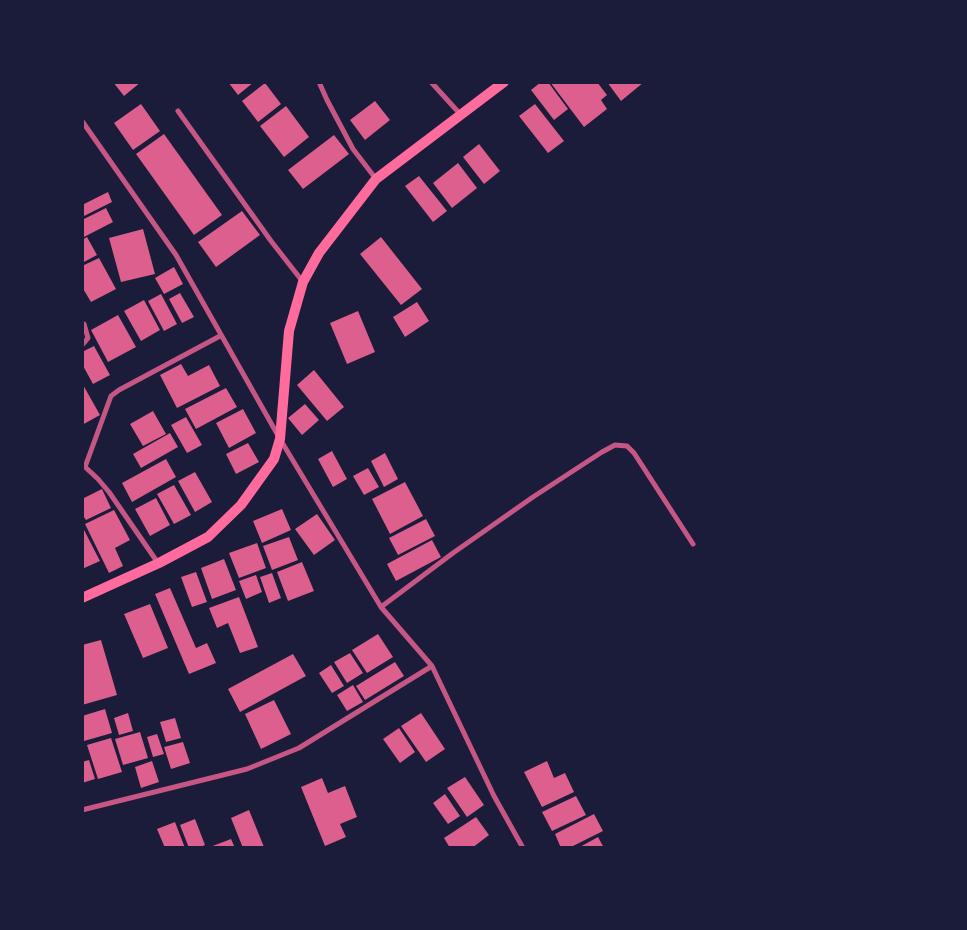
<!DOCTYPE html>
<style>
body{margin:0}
#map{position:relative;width:967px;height:930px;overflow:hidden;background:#1b1b3a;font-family:"PT Sans Narrow",sans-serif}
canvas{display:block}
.frame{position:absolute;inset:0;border:84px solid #1b1b3a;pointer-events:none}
</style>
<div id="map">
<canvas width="967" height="930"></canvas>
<div class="frame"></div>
</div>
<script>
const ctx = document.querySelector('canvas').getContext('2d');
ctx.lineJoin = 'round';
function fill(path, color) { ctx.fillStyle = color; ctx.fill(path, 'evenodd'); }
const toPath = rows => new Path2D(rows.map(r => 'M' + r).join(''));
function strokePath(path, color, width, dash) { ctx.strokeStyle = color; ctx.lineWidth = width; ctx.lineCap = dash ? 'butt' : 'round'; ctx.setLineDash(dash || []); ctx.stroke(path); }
const building = toPath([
 [113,82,141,82,124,96],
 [228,82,254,82,238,95],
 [541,82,548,82,568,109,554,120,531,90],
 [550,82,597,82,607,95,601,100,607,109,584,127],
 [607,82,644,82,621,101],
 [265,83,281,104,258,122,242,101],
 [375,101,390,120,365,140,350,120],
 [141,104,160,131,133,150,114,123],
 [535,104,564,141,548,153,519,116],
 [286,106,309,137,284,157,260,126],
 [164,134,222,215,194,235,136,154],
 [334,135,349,154,303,189,288,170],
 [479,144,500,171,484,184,463,157],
 [458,163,477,188,452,208,433,183],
 [419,176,447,211,433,222,405,186],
 [108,192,112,202,84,216,82,205],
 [106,208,113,222,82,238,82,220],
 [242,211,260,235,216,267,198,242],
 [143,229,155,274,121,282,109,238],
 [87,237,97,255,82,263,82,240],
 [381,237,422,289,401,305,360,254],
 [99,258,116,289,91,302,82,287,82,266],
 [174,267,183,284,164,294,155,278],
 [180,293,194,317,182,323,169,299],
 [161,294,177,324,164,331,148,301],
 [144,300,160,330,141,341,124,311],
 [417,302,429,321,405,337,393,317],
 [358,311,375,352,347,364,330,323],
 [118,315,136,347,108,362,91,330],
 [94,346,110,375,93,384,82,364,82,352],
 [181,364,188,376,209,365,220,386,177,408,160,375],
 [314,370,344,407,327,421,297,385],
 [82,383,100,415,82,425],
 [226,388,237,407,196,429,185,409],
 [305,404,319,420,302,435,288,418],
 [243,409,256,433,229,448,216,423],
 [153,411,166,434,143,446,130,424],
 [186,417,202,445,187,453,171,425],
 [170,433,178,447,141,468,133,454],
 [248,443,259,462,236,474,226,454],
 [332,451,347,479,333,487,318,459],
 [385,453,398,479,384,487,371,461],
 [166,459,176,477,132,502,122,483],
 [368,468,379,487,364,495,353,476],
 [195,472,212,502,195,512,178,481],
 [405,482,423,516,390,534,372,499],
 [174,485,191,515,174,524,157,494],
 [102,489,111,508,86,520,82,514,82,499],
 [156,498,170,525,150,536,135,509],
 [282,509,291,530,262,543,253,521],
 [114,510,130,540,115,548,123,566,109,573,85,524],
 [317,514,335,540,314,555,295,529],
 [426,519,435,536,398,555,389,538],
 [82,526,100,561,82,569],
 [289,537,298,560,272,570,263,546],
 [432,540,441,557,396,581,387,564],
 [257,543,266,568,239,578,229,553],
 [224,559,236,590,212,599,201,568],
 [302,562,314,591,288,601,277,572],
 [196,572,207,602,192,607,181,577],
 [272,573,281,598,269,603,260,577],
 [256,575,262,592,246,599,239,581],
 [170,588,196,648,207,643,216,663,189,674,155,594],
 [239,597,258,647,240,653,228,623,217,628,209,608],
 [150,604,168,648,143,658,124,614],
 [378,634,393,657,367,673,352,650],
 [101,640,117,695,82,705,82,684,84,683,82,645],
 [350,653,363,673,347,683,334,662],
 [293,654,306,676,240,712,228,689],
 [395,662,404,676,365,700,356,686],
 [331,665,344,686,332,693,319,673],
 [353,685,363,702,347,711,337,695],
 [274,700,291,734,261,749,245,714],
 [105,709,112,733,84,741,82,716],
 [128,713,133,731,119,735,114,718],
 [421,713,445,749,426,762,401,726],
 [175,718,181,738,166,742,160,722],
 [399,728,415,752,400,763,383,739],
 [140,732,148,758,123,765,115,739],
 [157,734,164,754,153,757,147,737],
 [111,738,122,772,98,779,87,745],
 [183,742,190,763,171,769,164,747],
 [89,760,95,779,82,783,82,762],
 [152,761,159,782,141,788,135,767],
 [547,761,554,778,565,773,574,792,542,807,524,772],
 [465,777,484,805,467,817,447,788],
 [322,778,328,793,345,786,357,817,340,824,346,837,325,846,301,787],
 [445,794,460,816,448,824,433,803],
 [576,796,586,815,552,831,542,812],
 [249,810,264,847,263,848,243,848,231,818],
 [594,814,603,831,569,848,561,848,555,834],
 [476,817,489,835,472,848,450,848,444,838],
 [195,819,205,845,198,848,189,848,180,825],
 [175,822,185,848,165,848,157,829],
 [598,837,604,848,578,848],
 [231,839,235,848,210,848,210,847]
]);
const minor = toPath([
 [319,82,327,100,353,149,376,179],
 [431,82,461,115],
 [178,111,271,241,303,282],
 [82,121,176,255,280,439,381,607,432,666,494,796,523,848],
 [82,345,88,338,84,324],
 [83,465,98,479,109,492,158,563],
 [85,467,111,396,119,390,220,336],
 [381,607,453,553,533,497,602,452,615,445,627,446,634,453,693,544],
 [82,810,247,769,299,748,432,666]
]);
const secondary = toPath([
 [82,598,159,563,208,537,241,505,274,459,280,439,289,331,303,282,319,253,376,179,504,82]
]);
fill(building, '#dd5f8e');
strokePath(minor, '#c65784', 5);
strokePath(secondary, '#ff6b9d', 10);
</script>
